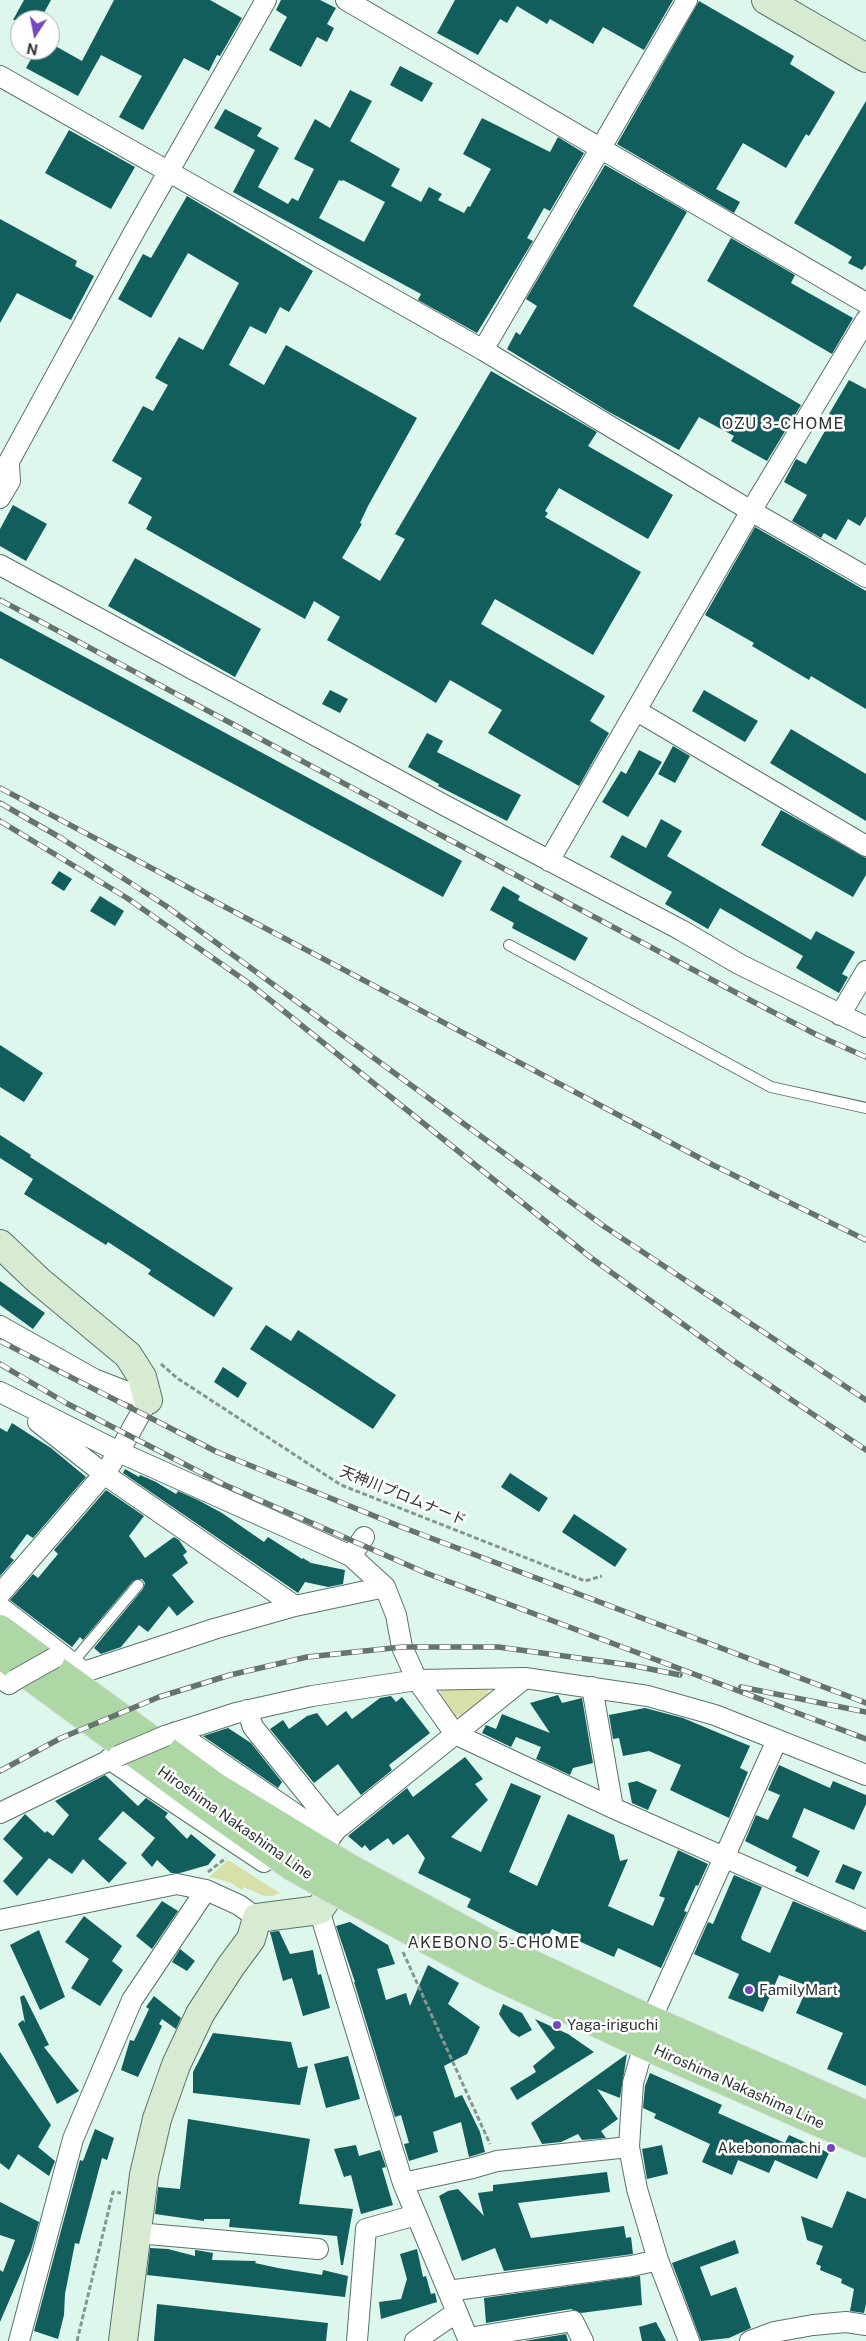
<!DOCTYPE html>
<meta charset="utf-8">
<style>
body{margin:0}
#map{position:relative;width:866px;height:2341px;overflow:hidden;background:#def7ec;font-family:"Public Sans",sans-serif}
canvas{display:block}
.north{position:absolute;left:10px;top:10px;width:50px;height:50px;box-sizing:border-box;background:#fff;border:1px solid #abaead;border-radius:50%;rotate:191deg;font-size:14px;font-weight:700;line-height:20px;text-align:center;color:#2c3531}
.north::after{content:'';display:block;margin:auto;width:18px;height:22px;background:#7547bf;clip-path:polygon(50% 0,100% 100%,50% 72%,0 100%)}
</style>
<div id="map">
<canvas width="866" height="2341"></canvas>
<div class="north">N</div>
</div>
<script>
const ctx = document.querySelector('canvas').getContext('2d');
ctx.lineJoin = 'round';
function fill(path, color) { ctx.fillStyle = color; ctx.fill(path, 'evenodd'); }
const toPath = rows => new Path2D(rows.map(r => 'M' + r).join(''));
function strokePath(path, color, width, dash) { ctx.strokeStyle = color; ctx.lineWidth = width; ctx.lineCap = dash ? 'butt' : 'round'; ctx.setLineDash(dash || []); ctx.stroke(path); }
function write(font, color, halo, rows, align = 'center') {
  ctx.font = font + ' "Public Sans","Noto Sans JP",sans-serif'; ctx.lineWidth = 5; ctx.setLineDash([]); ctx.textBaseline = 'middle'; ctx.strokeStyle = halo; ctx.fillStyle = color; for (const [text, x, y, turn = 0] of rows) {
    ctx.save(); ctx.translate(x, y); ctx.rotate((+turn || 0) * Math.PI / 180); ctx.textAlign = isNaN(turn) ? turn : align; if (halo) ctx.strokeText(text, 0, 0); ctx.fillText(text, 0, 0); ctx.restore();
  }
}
const green = toPath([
 [443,1688,487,1688,490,1696,463,1717,453,1716,440,1693],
 [228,1860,280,1893,273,1896,264,1896,244,1887,242,1890,229,1882,209,1877]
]);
const building = toPath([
 [24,0,51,0,40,20,13,20],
 [114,0,210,0,242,18,220,56,217,55,209,71,184,58,143,130,119,117,142,76,101,55,78,96,26,68,36,50,50,50,50,43,82,61],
 [281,0,320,0,336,8,327,24,334,28,327,42,317,37,301,67,269,50,287,17,276,10],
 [455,0,673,0,644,50,603,27,593,44,550,19,547,24,517,6,507,23,500,19,478,55,437,33],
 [699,1,794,56,790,64,835,92,809,136,806,134,786,168,743,143,716,189,740,202,734,213,617,144],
 [400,66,433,83,422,102,390,85],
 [350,90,372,101,350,141,400,169,391,186,421,202,429,187,442,194,438,200,464,213,468,206,470,207,491,169,463,154,482,118,550,152,558,137,584,153,550,211,544,208,527,238,533,241,477,333,418,300,421,294,233,192,255,150,214,128,225,109,262,128,257,136,279,148,258,187,288,204,292,198,298,201,314,169,294,159,315,119,330,128],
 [339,180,342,181,343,180,385,202,364,242,319,218],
 [866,101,866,265,862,270,848,263,852,257,794,223],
 [69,130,135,167,111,209,45,173],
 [605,165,687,212,633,306,801,405,767,461,731,441,734,436,699,417,679,450,609,412,507,349,516,332,520,335,537,306,526,299],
 [187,196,313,271,289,312,280,307,266,334,250,326,229,365,264,385,286,345,417,418,368,506,360,523,362,524,342,558,380,581,405,539,395,534,491,371,597,432,588,446,673,495,648,539,559,488,545,511,548,513,545,517,641,572,593,655,495,599,481,624,605,696,590,721,609,733,579,786,488,733,502,710,450,680,436,703,418,692,327,640,340,617,314,601,305,619,146,529,152,517,128,503,142,478,112,461,143,406,153,411,168,385,155,378,179,337,203,350,239,283,188,253,151,318,118,299,143,254,151,258],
 [0,219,77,261,75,266,94,276,71,320,17,293,0,323],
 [731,238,795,275,791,283,853,318,832,354,707,281],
 [849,380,866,389,866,516,860,526,848,519,836,540,824,533,821,538,792,521,807,495,784,482,796,459,806,464,833,417,829,414],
 [13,505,47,524,26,561,0,546,0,529],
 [755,527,866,591,866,709,811,676,809,680,752,646,754,643,705,615],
 [135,558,261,629,235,677,108,606],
 [0,611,462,861,443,897,0,658],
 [330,690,348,699,340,713,322,704],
 [704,690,758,721,745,742,692,711],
 [791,729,866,774,866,821,770,763],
 [427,733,443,741,437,752,521,795,507,821,438,786,439,784,408,767],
 [673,746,690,756,675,783,658,774],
 [639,750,662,762,628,817,602,802,621,771,626,774],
 [781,810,866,858,866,875,853,897,761,845],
 [661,819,682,831,667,856,811,940,816,931,855,952,842,974,848,977,839,993,796,968,803,956,720,908,708,929,665,904,672,892,610,857,622,835,646,848],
 [59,871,72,879,64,891,51,883],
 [503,886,520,896,518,900,588,938,575,961,512,928,514,923,490,910],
 [100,896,124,911,115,926,90,911],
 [0,1045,43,1073,24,1102,0,1087],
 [0,1135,31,1155,30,1157,233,1288,214,1317,148,1274,151,1270,108,1242,106,1245,24,1194,33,1179,0,1158],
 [0,1281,45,1313,33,1329,0,1305],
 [266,1325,291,1341,298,1330,396,1395,373,1429,250,1349],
 [223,1367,247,1383,238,1398,214,1382],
 [12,1423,51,1448,86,1477,33,1538,27,1534,10,1557,14,1560,0,1576,0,1428,7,1432],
 [125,1469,139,1477,140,1475,156,1482,176,1494,178,1491,198,1500,222,1513,264,1542,268,1537,302,1559,303,1558,311,1563,345,1570,343,1584,328,1587,305,1582,298,1593,123,1473],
 [510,1473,548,1498,539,1512,501,1487],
 [106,1490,144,1516,129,1536,145,1558,174,1537,179,1540,187,1552,183,1555,188,1563,172,1575,194,1602,177,1616,169,1606,148,1632,139,1625,121,1647,101,1654,94,1648,143,1589,145,1583,142,1579,133,1581,83,1640,80,1637,72,1647,10,1600,33,1574,38,1578,58,1554,54,1550],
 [574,1514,627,1549,615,1567,562,1532],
 [558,1695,562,1703,582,1698,593,1763,573,1768,570,1775,536,1759,541,1747,516,1737,511,1747,482,1733,486,1725,496,1729,502,1714,550,1733,530,1703],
 [391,1696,396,1702,402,1697,430,1733,389,1765,392,1770,361,1795,338,1764,314,1783,270,1729,283,1720,289,1729,307,1716,317,1713,327,1726,346,1711,352,1719,380,1698],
 [645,1708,683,1718,750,1746,740,1768,748,1772,729,1818,670,1790,681,1765,649,1751,623,1756,619,1738,613,1739,609,1715],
 [228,1728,251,1743,282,1782,278,1788,203,1736],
 [465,1757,483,1779,475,1784,488,1800,451,1837,481,1852,511,1783,541,1796,509,1872,537,1886,568,1814,614,1835,620,1861,628,1859,608,1906,653,1926,665,1898,659,1896,678,1850,708,1864,698,1886,696,1885,684,1911,687,1912,661,1968,618,1948,614,1957,552,1929,543,1945,467,1907,471,1899,418,1873,425,1858,408,1834,393,1845,388,1838,370,1851,365,1845,362,1848,348,1836,407,1788,413,1797],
 [779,1765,830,1788,833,1781,866,1795,866,1804,854,1830,804,1808,792,1837,820,1851,808,1877,795,1871,797,1867,745,1841,756,1815,768,1820,780,1795,768,1790],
 [105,1775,138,1806,146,1798,168,1813,165,1817,187,1839,191,1834,216,1855,208,1865,180,1873,171,1873,157,1860,152,1867,141,1855,155,1838,123,1811,98,1839,127,1863,109,1883,83,1859,72,1874,49,1858,17,1896,3,1881,23,1858,3,1839,25,1814,45,1833,47,1831,53,1836,69,1815,55,1801],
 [637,1781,657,1790,648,1810,632,1803,628,1783],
 [843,1864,862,1872,854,1890,835,1882],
 [734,1875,762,1887,741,1937,742,1940,770,1953,793,1901,866,1932,866,2086,827,2069,843,2033,796,2013,808,1986,779,1975,763,2012,728,1998,739,1974,694,1954,708,1922,713,1924],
 [162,1901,178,1911,152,1949,136,1936],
 [84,1916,122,1946,112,1961,123,1970,100,2006,71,1988,89,1959,65,1942],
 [350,1922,388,1945,395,1964,377,1969,386,2000,406,1993,410,2006,428,1965,459,1983,448,2004,480,2027,467,2054,444,2066,455,2098,462,2095,480,2132,485,2152,469,2157,461,2122,433,2132,438,2152,409,2161,404,2144,409,2143,401,2115,395,2117,354,1982,355,1982,336,1926],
 [39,1930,65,1997,40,2010,10,1945],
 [279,1931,290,1954,313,1950,318,1975,321,1974,330,2008,303,2016,292,1978,283,1981,270,1932],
 [180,1949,195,1961,187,1971,172,1962],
 [24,1995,49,2045,44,2047,79,2091,57,2104,18,2024,23,2020,25,2023,20,1997],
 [154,1996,181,2018,176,2029,162,2019,159,2024,162,2026,138,2077,121,2070,130,2040,134,2041,149,2009,146,2007],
 [503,2004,522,2013,532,2030,519,2037,511,2032,499,2014],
 [535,2019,568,2034,594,2052,517,2100,510,2088,536,2072,533,2066,555,2048],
 [213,2033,291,2042,298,2068,308,2066,300,2105,193,2093,193,2072],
 [0,2052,51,2125,38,2147,55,2161,49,2176,18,2154,9,2170,0,2163],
 [627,2054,620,2098,597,2089,618,2119,601,2131,606,2138,582,2140,578,2134,561,2142,542,2144,531,2123],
 [348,2056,360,2099,326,2108,314,2064],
 [650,2073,722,2105,718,2113,785,2143,789,2135,829,2153,817,2179,775,2160,769,2173,738,2160,732,2175,702,2162,710,2144,654,2118,656,2114,643,2108,645,2086],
 [188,2119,310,2139,299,2204,353,2209,343,2265,341,2265,337,2236,229,2227,230,2219,204,2219,204,2221,155,2214,158,2187,180,2189],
 [95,2129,114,2138,107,2160,102,2158,79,2244,75,2243,65,2294,64,2315,58,2339,34,2331,80,2160,83,2161],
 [356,2145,359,2156,380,2150,386,2167,382,2168,393,2205,361,2214,351,2175,344,2177,334,2149],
 [662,2145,668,2174,647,2179,642,2149],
 [607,2172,610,2192,518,2203,531,2238,624,2226,626,2238,631,2237,633,2254,504,2271,495,2248,462,2261,439,2196,448,2191,458,2189,484,2216,478,2193,493,2191,493,2185],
 [847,2191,866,2199,866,2304,864,2313,850,2311,854,2289,841,2283,842,2279,820,2270,821,2266,816,2264,823,2246,807,2240,801,2216,832,2228],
 [0,2202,39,2222,31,2250,0,2322,0,2270,3,2272,15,2240,0,2235],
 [735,2240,739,2253,700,2267,711,2296,736,2287,751,2328,729,2338,701,2341,672,2263],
 [150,2248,168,2249,195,2256,195,2250,202,2251,213,2253,212,2260,256,2261,255,2263,278,2268,322,2275,323,2270,348,2276,345,2297,147,2275],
 [417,2249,423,2277,426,2276,431,2294,435,2293,437,2302,381,2319,379,2302,401,2299,407,2279,400,2254],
 [640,2276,642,2305,581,2313,571,2309,486,2323,484,2298],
 [157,2304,328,2323,326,2341,154,2341],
 [656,2322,666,2341,642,2341,639,2327],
 [566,2334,568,2341,524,2341]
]);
const path = toPath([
 [161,1364,177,1378,341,1485,585,1581,602,1576],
 [208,1872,226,1858],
 [403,1952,490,2144],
 [77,2341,113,2192,121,2193]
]);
const lane = toPath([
 [509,945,771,1087,866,1108],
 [72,1663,138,1585]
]);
const street = toPath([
 [346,0,866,303],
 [0,76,483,350,751,511,866,577],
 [483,350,687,0],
 [0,478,133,234,266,0],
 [0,498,10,481,9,465],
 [0,565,444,805,681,930,739,964,866,1027],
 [637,711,866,846],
 [549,861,751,511,866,320],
 [840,1015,866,971],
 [0,1326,94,1379,148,1400,119,1452,104,1474,0,1594],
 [0,1392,119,1452,351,1556,385,1587,396,1615,402,1647,417,1680,455,1734,613,1808,866,1920],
 [38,1422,104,1474,295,1606],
 [351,1556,364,1537],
 [0,1607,84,1672,214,1629,295,1606,385,1587],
 [0,1678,9,1684,15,1680],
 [592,1687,613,1808],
 [247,1710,253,1727,336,1830],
 [176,1732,329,1837],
 [165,1736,236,1713,312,1696,417,1680,525,1678,648,1696,715,1715,866,1775],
 [109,1759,264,1862],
 [0,1813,118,1756],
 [321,1851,336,1830,525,1678],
 [319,1910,403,2183,469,2341],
 [0,1920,177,1884,206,1890,239,1905,257,1918],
 [403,2183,473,2168,497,2161,629,2147],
 [137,2233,318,2249],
 [448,2291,632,2266,658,2260],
 [468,2338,573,2321,583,2341],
 [19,2341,73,2139,132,2000,206,1890],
 [357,2341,366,2229,416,2215],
 [415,2341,457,2312],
 [689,2341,658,2260,637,2189,629,2147,633,2083,651,2020,777,1740],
 [750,2341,774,2332,813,2325,846,2322,866,2325]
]);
const secondary = toPath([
 [766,0,866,58],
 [0,1244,39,1281,128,1355,142,1377,148,1400],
 [123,2341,144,2175,157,2119,176,2065,200,2014,231,1966,251,1939,257,1918,319,1910,346,1871]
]);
const primary = toPath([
 [0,1629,216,1787,349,1868,497,1948,651,2020,866,2115],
 [0,1654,205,1805,293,1867,334,1890,486,1971,644,2045,866,2143]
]);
const rail = toPath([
 [0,600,748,999,819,1036,866,1057],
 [0,788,713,1165,866,1240],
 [0,803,61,838,166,906,605,1227,866,1400],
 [0,821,127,898,250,984,590,1257,734,1361,866,1450],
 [0,1341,217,1452,399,1526,866,1703],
 [0,1364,66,1403,225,1485,426,1573,866,1739],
 [741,1687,866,1712],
 [0,1771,61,1738,159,1697,230,1675,307,1657,402,1647,498,1647,630,1665,680,1675]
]);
const streetBridge = toPath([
 [15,1680,54,1658],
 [118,1756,165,1736]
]);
const markers = [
 [749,1990,5,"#7547bf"],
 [557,2025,5,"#7547bf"],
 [831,2148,5,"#7547bf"]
];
const streetNames = [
 ["天神川プロムナード",403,1496,22],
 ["Hiroshima Nakashima Line",235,1823,35],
 ["Hiroshima Nakashima Line",739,2087,24]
];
const poiNames = [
 ["FamilyMart",759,1990],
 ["Yaga-iriguchi",567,2025],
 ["Akebonomachi",821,2148,"right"]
];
const neighbourhoodNames = [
 ["OZU 3-CHOME",783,424],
 ["AKEBONO 5-CHOME",494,1943]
];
fill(green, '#d8e0aa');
fill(building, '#115e5d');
strokePath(lane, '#5c7168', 12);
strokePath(street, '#5c7168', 22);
strokePath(secondary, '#5c7168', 30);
strokePath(primary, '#d9dbda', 30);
strokePath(path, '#85968e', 3, [5, 2.5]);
strokePath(lane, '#fff', 10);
strokePath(street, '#fff', 20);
strokePath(secondary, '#d6ebd2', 28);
strokePath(primary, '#add7a5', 28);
strokePath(rail, '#66746e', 5.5);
strokePath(rail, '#fff', 4, [11]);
strokePath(streetBridge, '#5c7168', 22, []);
strokePath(streetBridge, '#fff', 20);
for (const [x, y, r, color] of markers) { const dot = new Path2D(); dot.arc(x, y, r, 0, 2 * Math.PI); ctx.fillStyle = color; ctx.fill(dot); strokePath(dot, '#fff', 2); }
write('15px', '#2c3531', '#fff', streetNames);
write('15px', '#2c3531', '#fff', poiNames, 'left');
ctx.letterSpacing = '1px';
write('16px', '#2c3531', '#fff', neighbourhoodNames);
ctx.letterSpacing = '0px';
</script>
